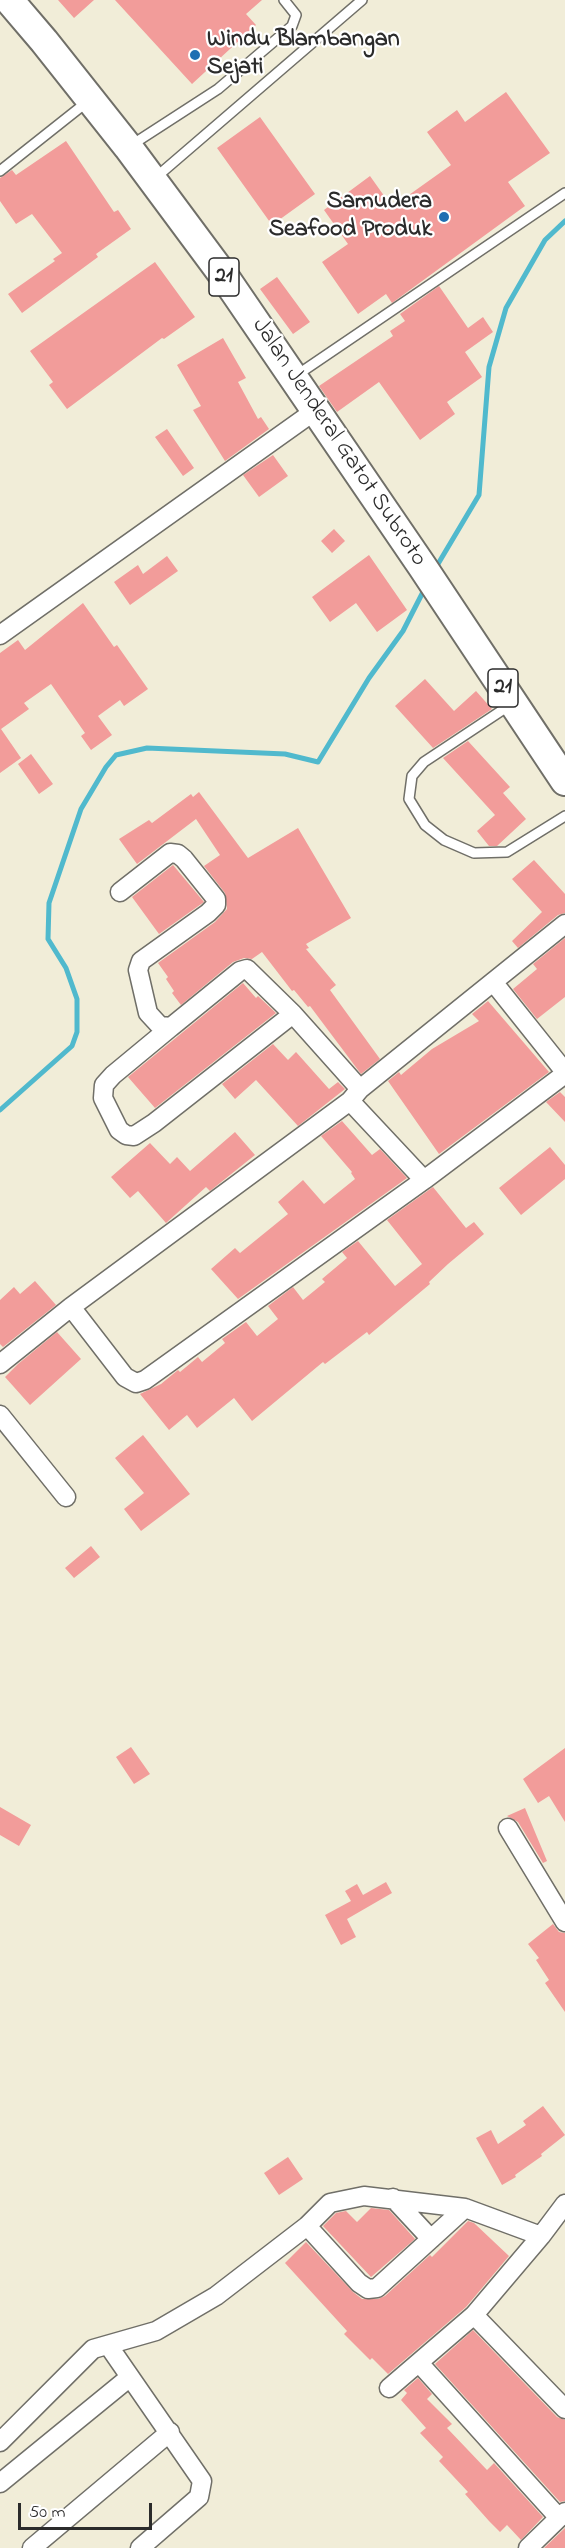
<!DOCTYPE html>
<style>
body{margin:0}
#map{position:relative;width:565px;height:2548px;overflow:hidden;background:#f1edd8;font-family:"Indie Flower",sans-serif}
canvas{display:block}
.scale{position:absolute;left:18px;top:2503px;width:134px;height:27px;box-sizing:border-box;border:3px solid #2b2b2b;border-top:0;padding-left:8px;font-size:18px;line-height:21px;white-space:nowrap;color:#2b2b2b;-webkit-text-stroke:4px #fff;paint-order:stroke}
</style>
<div id="map">
<canvas width="565" height="2548"></canvas>
<div class="scale">50 m</div>
</div>
<script>
const ctx = document.querySelector('canvas').getContext('2d');
ctx.lineJoin = 'round';
const toPath = rows => new Path2D(rows.map(r => 'M' + r).join(''));
function strokePath(path, color, width, dash) { ctx.strokeStyle = color; ctx.lineWidth = width; ctx.lineCap = dash ? 'butt' : 'round'; ctx.setLineDash(dash || []); ctx.stroke(path); }
function fill(path, color) { ctx.fillStyle = color; ctx.fill(path, 'evenodd'); }
function write(font, color, halo, rows, align = 'center') {
  ctx.font = font + ' "Indie Flower",sans-serif'; ctx.lineWidth = 4.5; ctx.setLineDash([]); ctx.textBaseline = 'middle'; ctx.strokeStyle = halo; ctx.fillStyle = color; for (const [text, x, y, turn = 0] of rows) {
    ctx.save(); ctx.translate(x, y); ctx.rotate((+turn || 0) * Math.PI / 180); ctx.textAlign = isNaN(turn) ? turn : align; if (halo) ctx.strokeText(text, 0, 0); ctx.fillText(text, 0, 0); ctx.restore();
  }
}
const stream = toPath([
 [435,569,479,495,489,367,506,308,545,240,565,221],
 [0,1110,72,1046,77,1032,77,999,66,968,48,939,49,903,81,809,106,767,116,755,147,748,285,754,318,762,369,678,403,631,425,588]
]);
const building = toPath([
 [58,0,94,0,74,18],
 [115,0,262,0,246,14,256,25,192,84],
 [506,92,550,153,508,182,525,206,392,303,386,294,358,314,322,262,348,244,324,210,370,176,392,207,451,165,427,132,457,110,465,122],
 [260,117,315,194,272,225,217,148],
 [66,141,114,212,118,210,131,229,96,254,98,257,22,313,8,294,55,261,53,259,62,253,32,214,16,224,0,201,0,178,12,170,16,175],
 [155,262,195,317,164,339,162,338,67,409,49,385,53,382,30,351],
 [277,277,310,322,293,334,260,289],
 [439,286,468,328,483,317,493,332,465,352,482,377,447,402,455,414,420,440,379,382,337,412,319,386,393,336,390,331,405,321,400,314],
 [223,338,246,378,238,382,258,419,261,417,269,429,225,461,193,410,201,406,177,365],
 [167,429,194,468,183,476,155,437],
 [273,455,288,476,259,497,243,475],
 [334,529,345,541,332,553,321,541],
 [369,555,407,610,377,632,356,603,330,622,312,597],
 [167,556,178,571,130,605,114,582,138,565,143,574],
 [83,603,114,647,117,645,148,689,124,706,120,700,98,716,112,735,91,750,81,736,85,733,51,684,24,703,29,709,1,729,21,758,0,773,0,653,18,640,25,650],
 [425,679,454,711,476,691,492,709,433,748,395,706],
 [468,741,510,787,503,793,526,819,497,846,489,846,477,831,495,815,443,758],
 [31,754,53,784,39,794,18,764],
 [199,792,248,858,298,828,351,918,306,944,309,948,306,949,336,985,330,990,380,1059,361,1074,310,1006,308,1007,294,990,292,991,262,952,252,959,244,958,233,962,181,1005,172,993,174,991,166,979,168,977,158,963,215,922,227,909,225,893,204,866,220,855,196,819,137,864,119,839,149,820,152,823,191,794,193,797],
 [534,860,565,894,565,913,558,915,518,948,512,941,542,912,512,879],
 [173,865,204,902,159,934,132,897],
 [565,938,565,997,537,1019,513,989,537,969,533,964],
 [243,983,256,998,258,996,276,1013,155,1108,128,1077],
 [488,1001,549,1072,439,1154,388,1081,399,1072,401,1075,432,1049,479,1021,472,1014],
 [273,1044,288,1060,296,1052,329,1089,338,1082,345,1089,298,1126,256,1080,235,1099,222,1084],
 [560,1092,565,1097,565,1122,546,1102],
 [342,1121,372,1155,380,1149,407,1178,238,1299,211,1269,235,1248,240,1253,288,1214,278,1202,303,1180,324,1204,355,1179,351,1173,352,1172,321,1136],
 [235,1132,255,1155,210,1191,206,1187,166,1223,138,1191,130,1198,111,1177,150,1143,170,1164,177,1157,190,1171],
 [550,1147,565,1165,565,1179,521,1215,499,1188],
 [433,1187,466,1228,474,1222,484,1234,448,1264,429,1282,430,1284,369,1335,367,1332,325,1364,323,1362,252,1421,234,1398,197,1428,187,1415,169,1430,140,1394,161,1384,178,1370,180,1372,198,1357,202,1362,225,1343,222,1339,246,1322,257,1336,278,1319,268,1306,293,1287,303,1300,325,1282,322,1279,347,1258,342,1252,358,1241,395,1286,422,1264,387,1220],
 [35,1281,56,1305,3,1347,0,1344,0,1300,14,1287,20,1294],
 [57,1332,81,1359,30,1405,5,1377,18,1364],
 [143,1435,190,1494,141,1531,124,1509,144,1493,115,1458],
 [91,1546,100,1557,74,1578,65,1568],
 [131,1747,150,1774,134,1784,116,1757],
 [565,1748,565,1822,549,1796,538,1803,523,1779],
 [0,1807,31,1825,19,1846,0,1835],
 [525,1808,547,1861,543,1863,518,1822,507,1816],
 [386,1882,392,1893,347,1919,356,1937,341,1945,325,1915,351,1901,345,1891,357,1884,363,1895],
 [553,1924,559,1932,565,1933,565,2012,545,1983,549,1980,536,1960,539,1958,528,1944],
 [543,2106,565,2135,541,2154,542,2156,515,2175,516,2177,502,2185,476,2138,491,2130,498,2144,526,2125,523,2121],
 [288,2157,303,2179,279,2195,264,2173],
 [371,2208,389,2210,415,2239,371,2277,323,2226,336,2213,346,2211,357,2222],
 [468,2221,474,2223,509,2256,466,2307,388,2374,372,2358,370,2360,344,2334,347,2331,285,2263,306,2242,353,2292,362,2299,378,2299,385,2296,430,2255,432,2257],
 [473,2330,557,2417,565,2420,565,2501,560,2502,435,2364],
 [418,2378,432,2394,427,2399,452,2424,447,2428,487,2470,494,2463,543,2517,521,2540,507,2525,500,2532,489,2521,465,2494,468,2492,439,2461,443,2457,420,2433,426,2428,401,2400,407,2393,404,2390],
 [565,2528,565,2548,544,2548]
]);
const service = toPath([
 [130,146,218,89,292,26,296,15,284,0],
 [0,171,87,102],
 [154,179,362,0],
 [297,375,565,193],
 [510,705,424,762,412,776,409,799,425,825,444,840,474,853,507,852,565,816]
]);
const minor = toPath([
 [0,635,316,410],
 [120,892,170,853,178,854,184,859,216,899,216,905,208,913,141,961,138,970,148,1013,160,1026,171,1027,240,971,247,969,293,1014,360,1089],
 [494,983,565,1072],
 [171,1027,113,1075,104,1085,103,1098,119,1130,126,1135,134,1136,154,1123,293,1014],
 [350,1101,424,1180],
 [71,1307,125,1377,136,1383,145,1380,424,1180,565,1074],
 [0,1364,71,1307,350,1101,360,1089,565,924],
 [0,1415,66,1497],
 [508,1828,565,1922],
 [393,2198,431,2239],
 [307,2226,359,2283,368,2289,377,2288,465,2208,541,2236],
 [474,2315,565,2409],
 [108,2345,202,2481,199,2497,140,2548],
 [420,2364,559,2518],
 [389,2388,474,2315,541,2236,565,2204],
 [0,2442,93,2349,156,2331,216,2296,307,2226,330,2203,364,2196,465,2208],
 [0,2483,130,2377],
 [32,2548,170,2432],
 [528,2548,565,2512]
]);
const trunk = toPath([
 [9,0,44,41,128,147,226,279,422,566,565,781]
]);
const markers = [
 [195,55,6,"#1f6fb2"],
 [444,217,6,"#1f6fb2"]
];
const shields = [
 [224,277,30],
 [503,688,30]
];
const shieldNames = [
 ["21",224,277],
 ["21",503,688]
];
const poiNames = [
 ["Windu Blambangan",207,41],
 ["Sejati",207,69],
 ["Samudera",432,203,"right"],
 ["Seafood Produk",432,231,"right"]
];
const streetNames = [
 ["Jalan Jenderal Gatot Subroto",338,443,56]
];
strokePath(stream, '#50b9cd', 5);
fill(building, '#f29c9a');
strokePath(service, '#706f68', 12);
strokePath(minor, '#706f68', 21);
strokePath(trunk, '#706f68', 32);
strokePath(service, '#fff', 9);
strokePath(minor, '#fff', 18);
strokePath(trunk, '#fff', 28);
for (const [x, y, r, color] of markers) { const dot = new Path2D(); dot.arc(x, y, r, 0, 2 * Math.PI); ctx.fillStyle = color; ctx.fill(dot); strokePath(dot, '#fff', 2); }
for (const [x, y, w] of shields) { const box = new Path2D(); box.roundRect(x - w / 2, y - 19, w, 38, 4.5); ctx.fillStyle = '#fff'; ctx.fill(box); strokePath(box, '#2b2b2b', 1.5); }
write('bold 22px', '#2b2b2b', null, shieldNames);
write('bold 24px', '#2b2b2b', '#fff', poiNames, 'left');
write('24px', '#2b2b2b', '#fff', streetNames);
</script>
